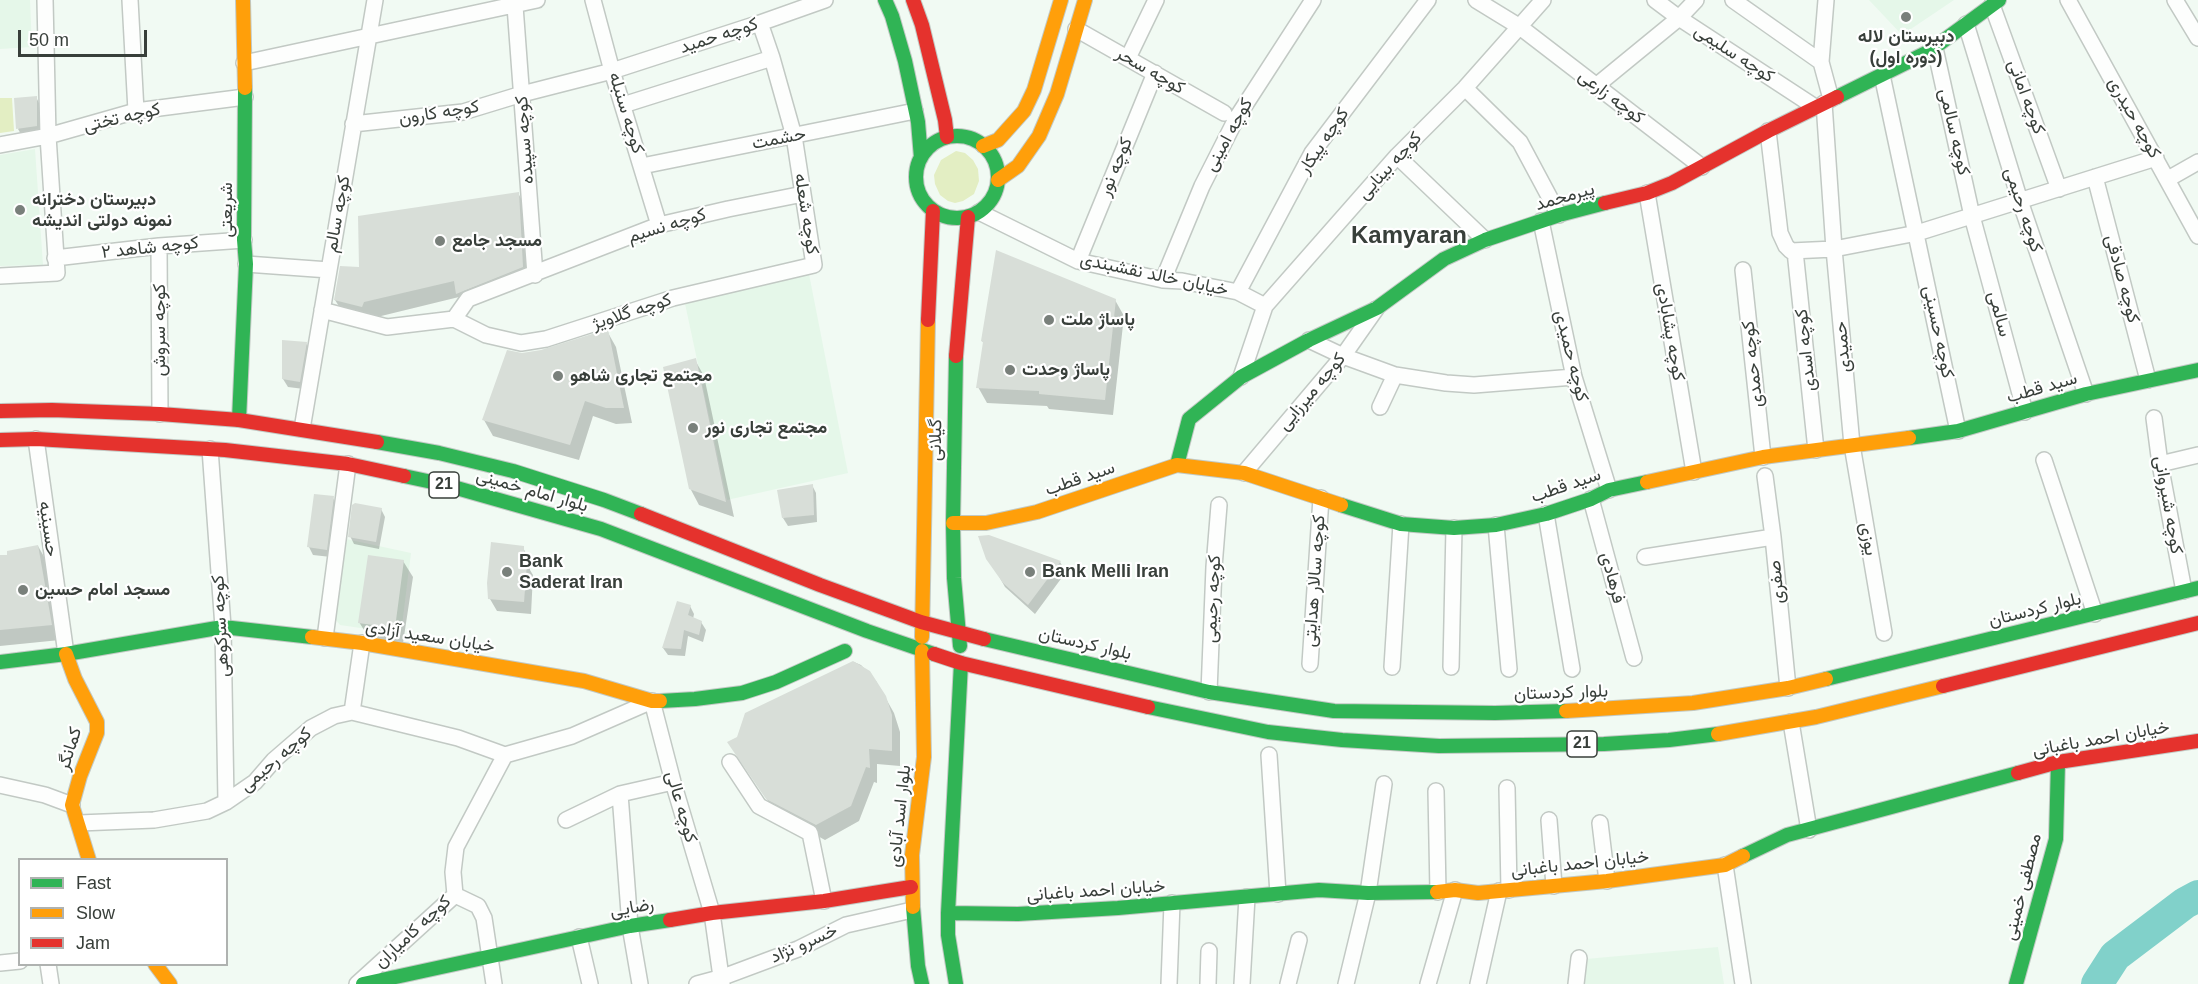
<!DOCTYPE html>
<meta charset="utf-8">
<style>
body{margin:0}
#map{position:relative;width:2198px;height:984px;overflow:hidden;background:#f1faf3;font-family:Arial,sans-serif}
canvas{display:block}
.legend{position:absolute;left:18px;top:858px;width:210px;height:108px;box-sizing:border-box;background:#fff;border:2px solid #afb2b0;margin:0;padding:8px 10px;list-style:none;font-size:18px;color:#383f3a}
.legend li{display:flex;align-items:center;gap:12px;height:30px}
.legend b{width:30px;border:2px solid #afb2b0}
.scale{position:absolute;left:18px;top:30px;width:129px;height:27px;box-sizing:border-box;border:3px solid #383f3a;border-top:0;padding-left:8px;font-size:18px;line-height:21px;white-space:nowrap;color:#383f3a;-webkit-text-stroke:4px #fff;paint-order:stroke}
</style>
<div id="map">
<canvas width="2198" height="984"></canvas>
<ul class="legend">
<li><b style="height:8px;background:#30b455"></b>Fast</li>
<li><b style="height:8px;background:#ff9f0a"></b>Slow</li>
<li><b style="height:8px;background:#e5322d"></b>Jam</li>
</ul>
<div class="scale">50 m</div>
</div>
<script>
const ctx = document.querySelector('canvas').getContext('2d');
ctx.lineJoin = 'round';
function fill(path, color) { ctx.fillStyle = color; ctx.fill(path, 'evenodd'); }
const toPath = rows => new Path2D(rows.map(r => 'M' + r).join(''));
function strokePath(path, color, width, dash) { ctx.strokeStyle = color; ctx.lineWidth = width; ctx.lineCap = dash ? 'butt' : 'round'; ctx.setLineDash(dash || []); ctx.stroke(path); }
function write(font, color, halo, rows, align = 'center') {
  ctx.font = font + ' Arial,Vazirmatn,sans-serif'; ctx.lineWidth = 4.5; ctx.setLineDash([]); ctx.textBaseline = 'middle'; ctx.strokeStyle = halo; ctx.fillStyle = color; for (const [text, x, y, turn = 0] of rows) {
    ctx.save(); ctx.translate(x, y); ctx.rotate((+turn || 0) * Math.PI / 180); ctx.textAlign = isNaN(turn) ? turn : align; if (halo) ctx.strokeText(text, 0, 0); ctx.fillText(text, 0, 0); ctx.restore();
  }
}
const built = toPath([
 [0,0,30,0,32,47,0,49],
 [1869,0,1954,0,1902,35],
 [35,149,43,265,0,266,0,155],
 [809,274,848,473,727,500,684,299],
 [346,539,411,553,401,634,340,625,335,619],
 [1718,947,1724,984,1583,984,1586,959]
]);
const green = toPath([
 [0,98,12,98,14,131,0,133],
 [956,151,965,153,973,160,978,169,979,181,974,194,963,201,955,203,948,201,940,195,935,184,934,175,941,160]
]);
const shadow = toPath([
 [36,97,40,105,40,133,22,136,18,129],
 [518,193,527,209,531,283,466,309,459,297,373,318,345,316,335,300,360,268],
 [1115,300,1124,316,1113,415,1049,409,1047,406,987,403,978,387,984,344,982,341],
 [607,331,616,347,632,423,616,424,593,416,579,460,493,436,484,420,522,354,541,351],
 [306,343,310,351,304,389,288,387,283,379],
 [695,360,704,376,734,517,699,505,690,488],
 [812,485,816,493,817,522,788,526,783,518],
 [333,498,337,505,331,557,313,555,309,547],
 [381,509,385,517,379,549,354,544,350,536],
 [38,546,47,562,60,640,0,646,0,557,8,557],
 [523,548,530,560,530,570,533,575,531,614,497,611,490,599],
 [983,548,1060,562,1066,572,1035,614,1005,587],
 [403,561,413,577,403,643,369,638,359,622],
 [690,606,694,614,693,619,701,622,706,630,703,642,688,636,685,656,668,655,663,648],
 [854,662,861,665,876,681,894,713,900,732,900,766,877,764,877,783,874,782,859,821,825,840,777,814,729,743]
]);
const river = toPath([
 [2097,984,2115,956,2185,903,2198,896]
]);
const building = toPath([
 [37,96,37,126,16,129,14,98],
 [519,192,523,267,456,294,454,281,364,302,362,307,334,300,340,266,359,267,358,216],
 [996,250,1116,299,1105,400,1039,394,1039,391,976,388,983,342,981,341],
 [608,329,624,408,606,408,585,401,570,445,482,420,507,350,522,353,541,350],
 [282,340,307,342,300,382,282,379],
 [696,358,726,502,689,489,663,367],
 [813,484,814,515,782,518,777,490],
 [314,494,334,496,327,550,307,547],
 [355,503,382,508,376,542,348,537,352,505],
 [989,535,1061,561,1028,605,1003,583,986,559,978,536],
 [491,542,524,546,524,561,527,562,524,602,488,599,487,583],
 [38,545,52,625,0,630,0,555,7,555,7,551],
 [368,555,404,560,395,628,358,623],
 [677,601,691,605,688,615,702,621,699,635,684,630,681,649,662,648],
 [853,661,870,671,886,696,892,715,892,751,869,749,870,768,866,767,851,806,816,825,766,799,727,742,737,737,745,713]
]);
const street = toPath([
 [130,0,136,111],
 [593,0,612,71,659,225],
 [1476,0,1520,27,1702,167],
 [1655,0,1679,18,1815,107],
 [1733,0,1821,62],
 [1826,0,1821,62,1831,99],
 [2068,0,2198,236],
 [2175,0,2198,38],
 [1992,5,2059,189],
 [515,6,535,275],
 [1966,24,2020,201,2086,394],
 [1076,29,1224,113],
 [1935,48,1972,216,2025,412],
 [1128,58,1156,0],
 [244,63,537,0],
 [1882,75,1958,431],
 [1596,86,1679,18,1696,0],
 [1465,88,1520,142,1559,215],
 [1824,103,1834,249,1852,445,1884,633],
 [623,105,772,58],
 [353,124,463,112,522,94,612,71,760,23,825,0],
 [1768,131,1780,233,1786,246,1791,251,1834,249,1917,233,2156,158],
 [0,145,48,136,136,111,245,97],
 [1397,156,1485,240],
 [642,166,915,111],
 [2095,177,2148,380],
 [2168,179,2198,162],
 [1647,193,1694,472],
 [979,212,1078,261,1163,280,1182,281,1238,292,1265,306],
 [1541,221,1574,377,1609,490],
 [159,246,160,414],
 [1795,251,1816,450],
 [55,258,159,246,244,240],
 [1078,261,1155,73],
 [246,264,329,270],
 [1743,270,1763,457],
 [0,276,57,273,48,136,45,0],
 [1163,280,1202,186,1236,119,1313,0],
 [1238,292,1312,153,1428,0],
 [322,310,387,327,454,319],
 [454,319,486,335,521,343,546,339,673,298,814,265,794,136,772,58,760,23],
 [454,319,468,299,659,225,728,209,803,194],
 [1309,340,1343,356,1395,375,1446,383,1474,385,1574,377],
 [1241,377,1265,306,1397,156,1465,88,1543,0],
 [1380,407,1395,375],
 [2154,418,2160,464,2184,591],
 [302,429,375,0],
 [36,439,66,654],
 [210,449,223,627,226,802],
 [2044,460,2095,614],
 [2160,464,2198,455],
 [1244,473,1343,356,1376,309],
 [1765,476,1773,537,1788,688],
 [1591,499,1634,658],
 [1546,514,1572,669],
 [1496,525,1509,669],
 [1645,557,1773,537],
 [325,638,348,464],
 [1310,664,1321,498],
 [1392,667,1401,524],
 [1451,667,1454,528],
 [1209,692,1214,567,1219,505],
 [352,712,362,643],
 [1791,722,1809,830],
 [1269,755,1278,894],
 [730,762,759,806,810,833,824,901],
 [0,785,45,795,72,805],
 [1507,788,1509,890],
 [1436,791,1438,892],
 [620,794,630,926,640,984],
 [566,820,620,794,673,782],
 [1549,820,1554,886],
 [79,823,154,820,207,811,226,802,255,782,274,760,311,728,334,716,352,712,458,738,505,755],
 [1600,823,1607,881],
 [1725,865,1743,984],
 [455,895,478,906,484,918,494,984],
 [579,937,590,984],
 [0,963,20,961],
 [48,964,51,984],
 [357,984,455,895,453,872,456,847,505,755,572,736,652,701,673,782,712,913,722,984],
 [697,984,723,977,798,949,846,925,912,910],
 [1169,984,1172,903],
 [1208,984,1209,951],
 [1242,984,1247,897],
 [1288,984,1299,940],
 [1346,984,1368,893,1384,784],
 [1428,984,1455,890],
 [1478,984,1499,891],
 [1576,984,1579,958]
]);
const fast = toPath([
 [885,0,892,16,905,61,918,122,921,158],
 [1837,97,1928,52,1999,0],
 '916 177a41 41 0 1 1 82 0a41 41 0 1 1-82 0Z',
 [956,356,953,523,954,578,960,646],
 [239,420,246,264,244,240,245,88],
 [1909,438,1958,431,2086,394,2198,370],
 [377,442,439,453,513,471,604,500,641,514],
 [1177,465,1189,419,1241,377,1309,340,1377,308,1444,259,1485,240,1559,215,1605,203],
 [404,476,446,485,601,529,867,631,934,654],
 [1341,505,1401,524,1454,528,1496,525,1546,514,1591,499,1609,490,1647,482],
 [984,639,1209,692,1334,711,1495,713,1566,711],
 [0,662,66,654,223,627,312,637],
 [1826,679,2198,588],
 [660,701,695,699,742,693,776,682,845,651],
 [1148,707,1268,732,1342,740,1439,746,1604,744,1669,740,1718,734],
 [1743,856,1787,835,2018,773],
 [913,907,918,966,922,984],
 [948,913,1018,914,1118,908,1319,890,1368,893,1437,892],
 [363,984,630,926,670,920],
 [956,984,948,935,948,913,961,663],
 [2016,984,2056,839,2058,762]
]);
const slow = toPath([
 [243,0,245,88],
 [983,146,998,140,1024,111,1034,90,1061,0],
 [998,180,1018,166,1039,136,1057,94,1085,0],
 [1647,482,1763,457,1909,438],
 [953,523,986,523,1037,512,1177,465,1244,473,1341,505],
 [312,637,362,643,584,681,652,701,660,701],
 [922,637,928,320],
 [66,654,75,679,97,722,97,733,80,776,72,805,89,860],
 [1566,711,1693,703,1788,688,1826,679],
 [1718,734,1816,717,1943,686],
 [1437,892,1455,890,1478,893,1607,881,1725,865,1743,856],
 [913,907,912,855,924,757,922,651],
 [155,964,170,984]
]);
const jam = toPath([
 [913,0,922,25,945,120,947,137],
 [1605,203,1647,193,1672,183,1768,131,1837,97],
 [928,320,933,211],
 [956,356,968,217],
 [0,411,52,410,160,414,239,420,377,442],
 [0,440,36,439,225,450,348,464,404,476],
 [641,514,820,585,921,622,984,639],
 [934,654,961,663,1148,707],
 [1943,686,2198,623],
 [2018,773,2058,762,2198,741],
 [670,920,712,913,824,901,911,887]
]);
const markers = [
 [1906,17,6,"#79807b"],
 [20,210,6,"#79807b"],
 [440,241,6,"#79807b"],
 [1049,320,6,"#79807b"],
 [1010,370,6,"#79807b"],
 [558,376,6,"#79807b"],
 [693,428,6,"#79807b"],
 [507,572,6,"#79807b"],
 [1030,572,6,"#79807b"],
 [23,590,6,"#79807b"]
];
const shields = [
 [444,485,30],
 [1582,744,30]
];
const shieldNames = [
 ["21",444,485],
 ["21",1582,744]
];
const streetNames = [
 ["کوچه حمید",719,36,-18],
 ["کوچه سلیمی",1734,54,33],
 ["کوچه سحر",1150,71,30],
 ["کوچه زارعی",1611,97,37],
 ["کوچه امانی",2026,97,70],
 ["کوچه کارون",439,113,-9],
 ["کوچه سنبله",626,113,73],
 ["کوچه تختی",122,118,-13],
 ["کوچه حیدری",2134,118,61],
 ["کوچه سالمی",1954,132,77],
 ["کوچه امینی",1229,135,-61],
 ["حشمت",779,139,-11],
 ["کوچه سپیده",525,140,-94],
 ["کوچه پیکار",1324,141,-56],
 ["کوچه بینایی",1390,166,-47],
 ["کوچه نور",1116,167,-68],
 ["پیرمحمد",1565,197,-16],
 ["شریعتی",227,210,-90],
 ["کوچه رحیمی",2023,210,72],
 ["کوچه سالم",338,214,-80],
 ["کوچه شعله",806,214,81],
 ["کوچه نسیم",667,226,-17],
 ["کوچه شاهد ۲",150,248,-6],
 ["خیابان خالد نقشبندی",1154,275,12],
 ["کوچه صادقی",2122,279,75],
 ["کوچه گلاویژ",632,312,-18],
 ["سالمی",1999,314,75],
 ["کوچه سروش",160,330,-90],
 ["کوچه پشابادی",1670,332,80],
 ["کوچه حسینی",1938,332,78],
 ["حمیدی",1843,347,-95],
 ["کوچه اسدی",1806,350,-96],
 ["کوچه حمیدی",1571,356,76],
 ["کوچه حمدی",1753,364,-96],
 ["سید قطب",2042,388,-16],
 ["کوچه میرزایی",1312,392,-50],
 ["گیلانی",936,440,-89],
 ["سید قطب",1080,479,-19],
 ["سید قطب",1566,486,-19],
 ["بلوار امام خمینی",532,491,16],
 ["کوچه شیروانی",2168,505,80],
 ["حسینیه",48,529,82],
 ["یوزی",1868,539,80],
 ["فرهادی",1612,578,75],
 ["کوچه سالار هدایتی",1315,581,-86],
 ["صفری",1777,582,-95],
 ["کوچه رحیمی",1213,599,-87],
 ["بلوار کردستان",2035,610,-14],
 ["کوچه سرکوهی",221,626,-93],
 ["خیابان سعید آزادی",430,637,9],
 ["بلوار کردستان",1085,644,13],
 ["بلوار کردستان",1561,693,-2],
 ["خیابان احمد باغبانی",2101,739,-10],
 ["کمانگر",70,749,-72],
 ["کوچه رحیمی",276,760,-41],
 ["کوچه عالی",681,807,74],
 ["بلوار اسد آبادی",900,816,-84],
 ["خیابان احمد باغبانی",1580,864,-6],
 ["مصطفی خمینی",2023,887,-76],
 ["خیابان احمد باغبانی",1096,891,-4],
 ["رضایی",632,908,-10],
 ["کوچه کامیاران",413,932,-43],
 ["خسرو نژاد",804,944,-24]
];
const poiNames = [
 ["دبیرستان لاله",1906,37,"center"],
 ["(دوره اول)",1906,58,"center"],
 ["دبیرستان دخترانه",32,200],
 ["نمونه دولتی اندیشه",32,221],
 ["مسجد جامع",452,241],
 ["پاساژ ملت",1061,320],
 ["پاساژ وحدت",1022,370],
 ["مجتمع تجاری شاهو",570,376],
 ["مجتمع تجاری نور",705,428],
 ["Bank",519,562],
 ["Saderat Iran",519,583],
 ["Bank Melli Iran",1042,572],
 ["مسجد امام حسین",35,590]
];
const districtNames = [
 ["Kamyaran",1409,236]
];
fill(built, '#e5f7e9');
fill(green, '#e3eec3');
fill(shadow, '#0003');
strokePath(river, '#81d1ca', 32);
fill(building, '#d8ded8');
strokePath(street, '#c2c9c4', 18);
strokePath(fast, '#c2c9c4', 16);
strokePath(slow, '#c2c9c4', 16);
strokePath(jam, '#c2c9c4', 16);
strokePath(street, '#fdfefd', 15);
strokePath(fast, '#30b455', 14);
strokePath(slow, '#ff9f0a', 14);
strokePath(jam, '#e5322d', 14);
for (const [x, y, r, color] of markers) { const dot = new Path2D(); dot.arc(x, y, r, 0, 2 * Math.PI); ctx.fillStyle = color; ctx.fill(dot); strokePath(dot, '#fff', 2); }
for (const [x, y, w] of shields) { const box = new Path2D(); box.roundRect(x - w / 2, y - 13, w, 26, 4.5); ctx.fillStyle = '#fff'; ctx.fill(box); strokePath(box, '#383f3a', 1.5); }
write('bold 16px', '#383f3a', null, shieldNames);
write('18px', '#383f3a', '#fff', streetNames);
write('bold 18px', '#383f3a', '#fff', poiNames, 'left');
write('bold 24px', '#383f3a', '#fff', districtNames);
</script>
